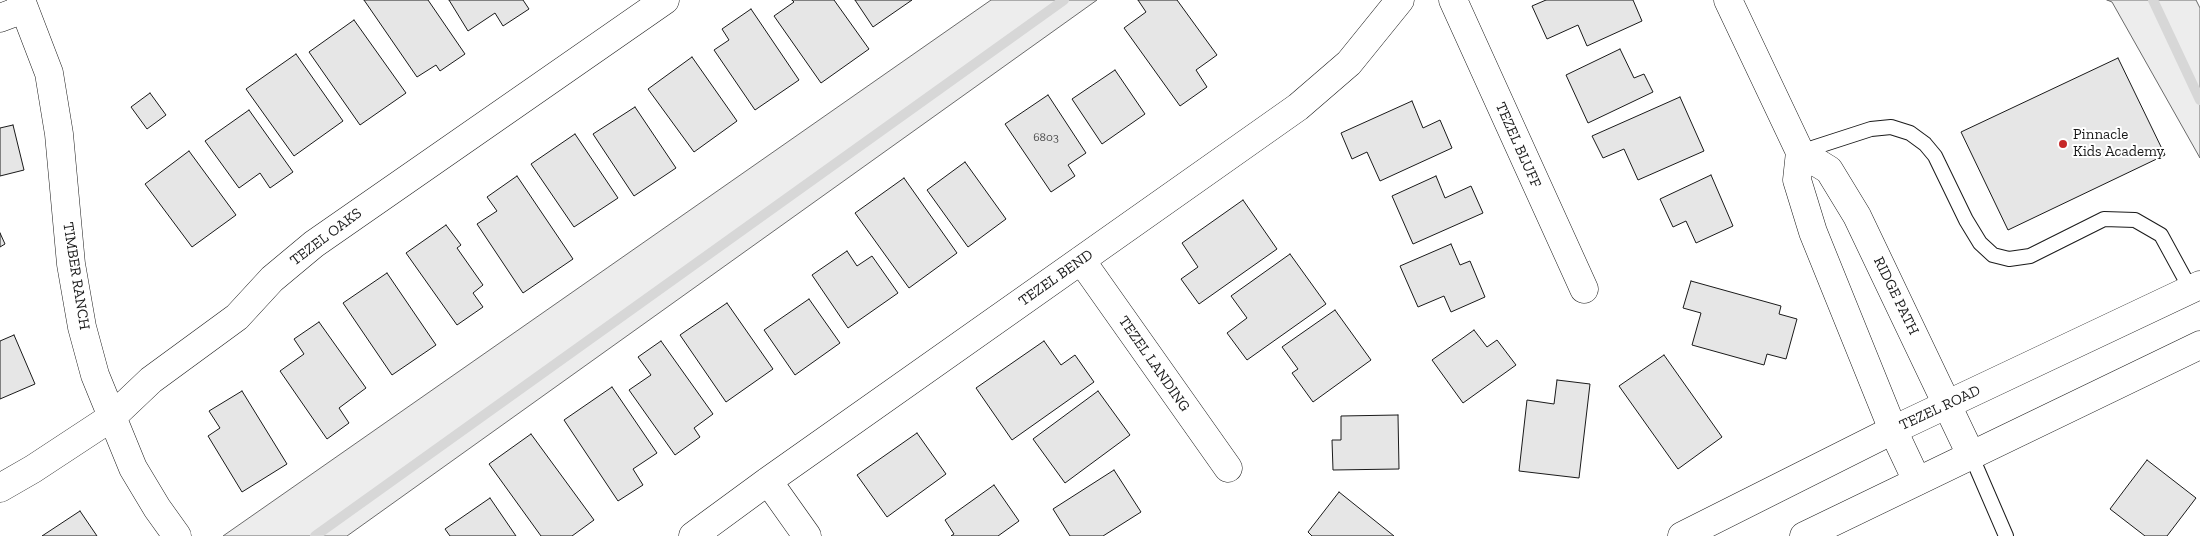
<!DOCTYPE html>
<style>
body{margin:0}
canvas{display:block;background:#fff}
</style>
<canvas width="2200" height="536"></canvas>
<script>
const ctx = document.querySelector('canvas').getContext('2d');
ctx.lineJoin = 'round';
function fill(path, color) { ctx.fillStyle = color; ctx.fill(path, 'evenodd'); }
const toPath = rows => new Path2D(rows.map(r => 'M' + r).join(''));
function strokePath(path, color, width, dash) { ctx.strokeStyle = color; ctx.lineWidth = width; ctx.lineCap = dash ? 'butt' : 'round'; ctx.setLineDash(dash || []); ctx.stroke(path); }
function write(font, color, halo, rows, align = 'center') {
  ctx.font = font + ' "Zilla Slab",serif'; ctx.lineWidth = 4; ctx.setLineDash([]); ctx.textBaseline = 'middle'; ctx.strokeStyle = halo; ctx.fillStyle = color; for (const [text, x, y, turn = 0] of rows) {
    ctx.save(); ctx.translate(x, y); ctx.rotate((+turn || 0) * Math.PI / 180); ctx.textAlign = isNaN(turn) ? turn : align; if (halo) ctx.strokeText(text, 0, 0); ctx.fillText(text, 0, 0); ctx.restore();
  }
}
const built = toPath([
 [991,0,1097,0,347,536,223,536,991,0],
 [2107,0,2196,0,2200,8,2200,158,2112,2,2107,0]
]);
const stream = toPath([
 [2153,0,2200,100],
 [315,536,1064,0]
]);
const building = toPath([
 [364,0,428,0,465,54,440,71,436,65,417,77,364,0],
 [449,0,523,0,529,9,503,26,495,13,468,31,449,0],
 [792,0,834,0,869,49,821,83,774,16,794,2,792,0],
 [855,0,912,0,873,27,855,0],
 [1138,0,1177,0,1217,55,1196,70,1207,87,1180,106,1124,28,1146,12,1138,0],
 [1546,0,1633,0,1642,21,1587,46,1578,25,1547,39,1532,6,1546,0],
 [751,9,799,80,755,110,714,50,729,40,722,29,751,9],
 [354,20,406,93,360,125,309,52,354,20],
 [1620,49,1634,78,1644,74,1653,92,1588,123,1566,75,1620,49],
 [296,54,343,121,294,156,246,89,296,54],
 [692,57,737,121,694,152,648,89,692,57],
 [2118,58,2165,155,2008,230,1961,132,2118,58],
 [1115,70,1145,114,1102,144,1072,99,1115,70],
 [150,93,166,115,147,129,131,107,150,93],
 [1048,95,1086,153,1068,165,1075,176,1051,192,1005,124,1048,95],
 [1680,97,1704,151,1638,180,1624,149,1603,158,1592,136,1680,97],
 [1412,101,1423,128,1440,120,1452,148,1380,181,1367,152,1352,159,1341,133,1412,101],
 [635,107,676,168,634,196,593,134,635,107],
 [249,110,293,172,270,188,260,173,239,188,205,141,249,110],
 [13,125,24,170,0,176,0,128,13,125],
 [575,134,618,198,574,227,531,164,575,134],
 [189,151,236,215,192,247,145,184,189,151],
 [965,162,1006,219,968,247,927,190,965,162],
 [1711,175,1733,226,1696,243,1686,221,1673,227,1660,199,1711,175],
 [517,176,573,259,523,293,477,224,497,211,487,197,517,176],
 [1436,176,1445,198,1471,186,1483,213,1413,244,1392,196,1436,176],
 [904,178,957,253,909,288,855,213,904,178],
 [1243,200,1277,249,1199,304,1181,279,1198,267,1182,243,1243,200],
 [446,225,461,245,457,248,483,285,473,293,483,307,457,325,406,253,446,225],
 [0,233,5,244,0,247,0,233],
 [1451,244,1460,265,1470,261,1485,297,1451,312,1444,296,1418,307,1400,266,1451,244],
 [847,251,857,266,872,256,898,293,848,328,812,275,847,251],
 [1290,254,1326,304,1247,360,1227,333,1247,318,1231,296,1290,254],
 [387,273,436,345,392,375,343,303,387,273],
 [1691,281,1781,306,1779,314,1797,319,1786,359,1767,354,1764,365,1692,345,1701,313,1683,308,1691,281],
 [809,299,840,343,795,375,764,330,809,299],
 [727,303,773,369,726,402,680,335,727,303],
 [1335,310,1371,360,1313,402,1292,373,1298,369,1282,347,1335,310],
 [319,322,366,388,339,408,349,423,327,439,280,371,304,354,294,339,319,322],
 [1474,330,1487,347,1497,340,1516,365,1463,403,1432,360,1474,330],
 [14,335,35,384,0,399,0,341,14,335],
 [661,341,713,414,694,428,700,437,675,455,629,390,651,375,638,357,661,341],
 [1044,341,1061,365,1075,355,1094,382,1012,440,976,388,1044,341],
 [1664,355,1722,437,1678,469,1619,386,1664,355],
 [1557,380,1590,384,1579,478,1519,471,1527,400,1554,404,1557,380],
 [612,387,657,453,633,469,643,485,618,501,564,420,612,387],
 [242,391,287,464,242,492,208,436,220,428,209,411,242,391],
 [1098,391,1130,435,1065,483,1033,439,1098,391],
 [1398,415,1399,469,1333,470,1332,440,1341,440,1341,416,1398,415],
 [917,433,946,474,887,517,857,475,917,433],
 [531,434,594,520,572,536,541,536,489,464,531,434],
 [2147,460,2196,498,2167,536,2145,536,2110,509,2147,460],
 [1114,470,1141,512,1103,536,1070,536,1053,509,1114,470],
 [994,485,1019,521,998,536,951,536,954,534,945,520,994,485],
 [1339,492,1394,536,1312,536,1308,532,1339,492],
 [490,498,516,536,450,536,445,529,490,498],
 [80,511,97,536,42,536,80,511]
]);
const service = toPath([
 [1800,152,1871,129,1891,127,1910,133,1925,144,1935,156,1966,220,1980,243,1993,255,2009,259,2030,256,2104,219,2135,220,2161,235,2191,290],
 [1971,455,2006,536]
]);
const minor = toPath([
 [21,0,49,73,59,134,71,264,82,327,95,375,133,468,157,508,177,536],
 [1453,0,1584,289],
 [0,18,24,9],
 [1081,260,1228,468],
 [768,481,807,536],
 [0,488,33,469,112,417,151,380,237,317,272,279,314,244,665,0],
 [693,536,768,481,1298,107,1349,63,1400,0]
]);
const tertiary = toPath([
 [1728,0,1800,152,1797,180,1813,232,1893,430,1917,481],
 [1800,152,1829,170,1857,216,1971,455]
]);
const secondary = toPath([
 [1682,536,1893,430,2200,285],
 [1804,536,2200,345]
]);
const markers = [
 [2063,144,5,"#c62828"]
];
const numberNames = [
 ["6803",1046,138]
];
const poiNames = [
 ["Pinnacle",2073,135],
 ["Kids Academy",2073,152]
];
const streetNames = [
 ["TEZEL BLUFF",1518,145,66],
 ["TEZEL OAKS",326,237,-37],
 ["TIMBER RANCH",76,276,81],
 ["TEZEL BEND",1056,278,-35],
 ["RIDGE PATH",1896,296,64],
 ["TEZEL LANDING",1154,364,55],
 ["TEZEL ROAD",1940,408,-25]
];
fill(built, '#ededed');
strokePath(built, '#6a6a6a', 1);
strokePath(stream, '#d7d7d7', 10);
fill(building, '#e6e6e6');
strokePath(building, '#1a1a1a', 1);
strokePath(service, '#1a1a1a', 16);
strokePath(minor, '#1a1a1a', 29);
strokePath(tertiary, '#1a1a1a', 29);
strokePath(secondary, '#1a1a1a', 29);
strokePath(service, '#fff', 14);
strokePath(minor, '#fff', 28);
strokePath(tertiary, '#fff', 28);
strokePath(secondary, '#fff', 28);
for (const [x, y, r, color] of markers) { const dot = new Path2D(); dot.arc(x, y, r, 0, 2 * Math.PI); ctx.fillStyle = color; ctx.fill(dot); strokePath(dot, '#fff', 2); }
write('12px', '#4d4d4d', null, numberNames);
write('15px', '#1a1a1a', '#fff', poiNames, 'left');
write('15px', '#1a1a1a', '#fff', streetNames);
</script>
